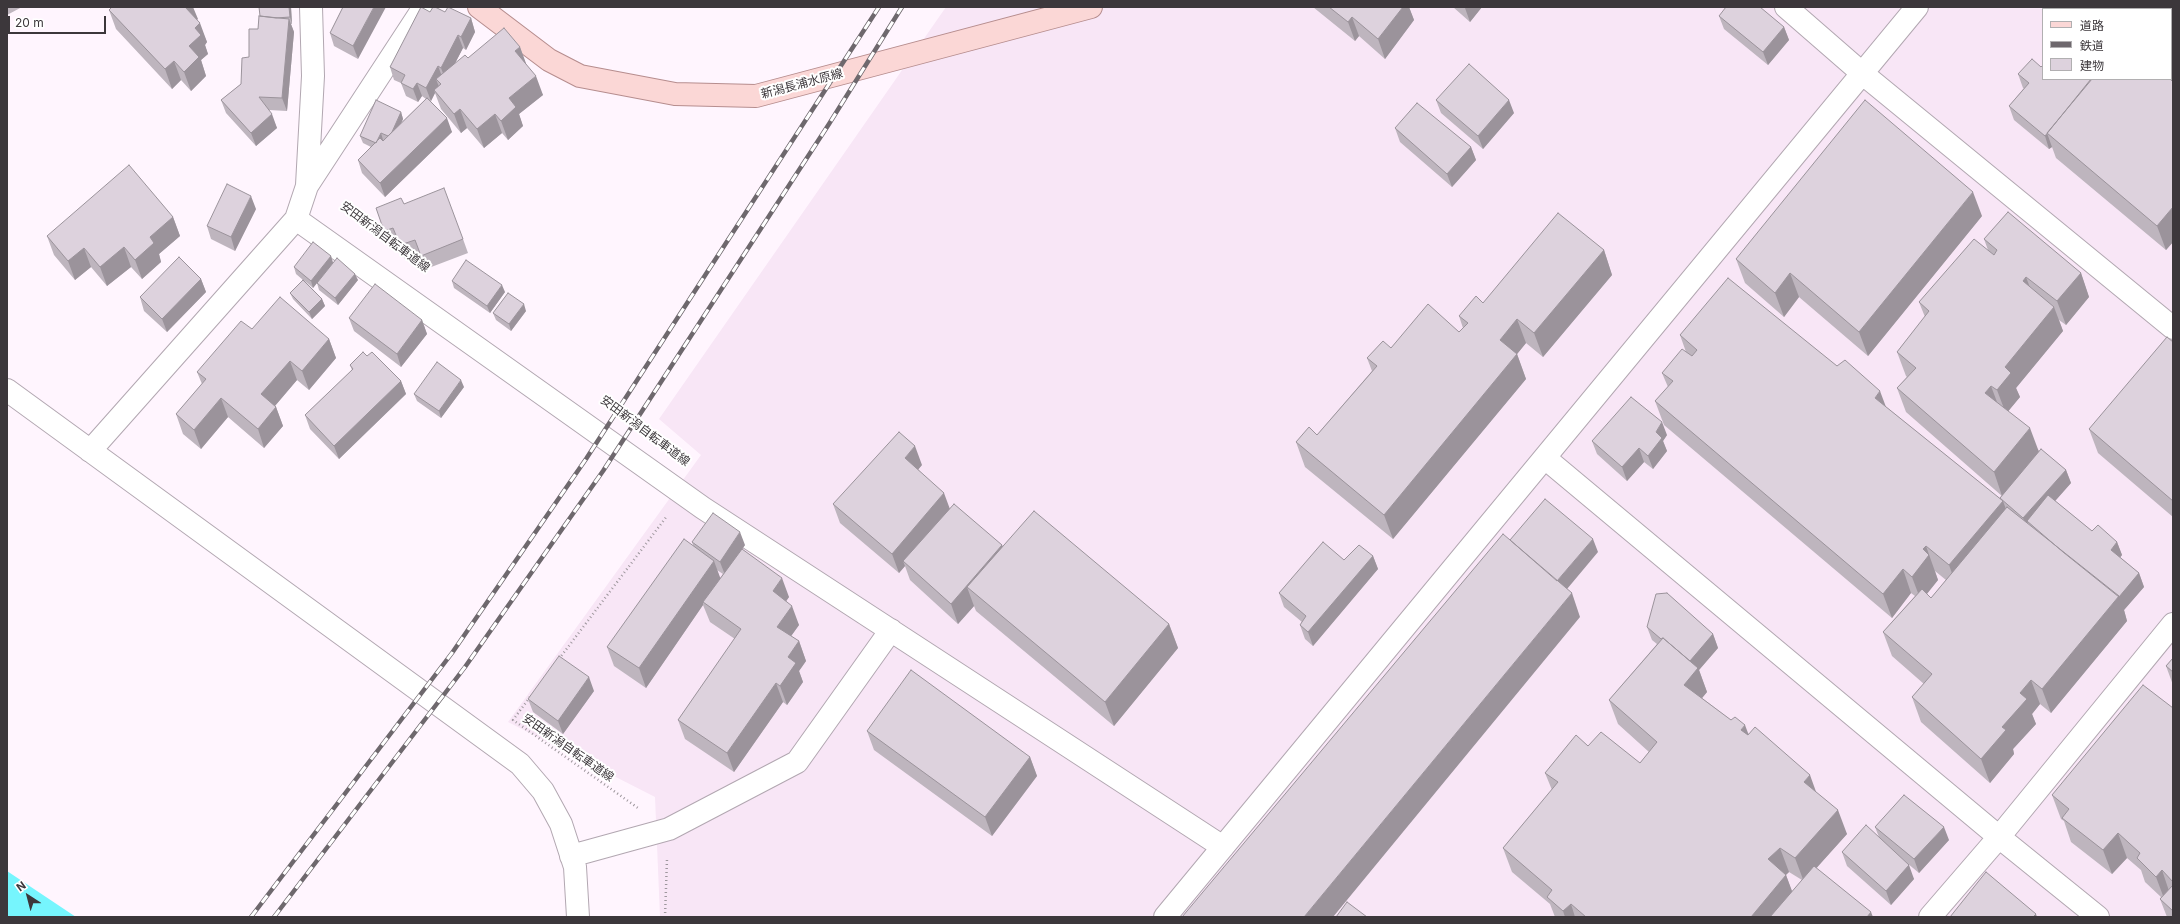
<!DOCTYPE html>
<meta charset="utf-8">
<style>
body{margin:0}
#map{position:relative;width:2180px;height:924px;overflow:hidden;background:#fff5fe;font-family:Inter,"Noto Sans JP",sans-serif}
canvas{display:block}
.frame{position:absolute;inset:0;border:8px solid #3c373b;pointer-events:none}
.legend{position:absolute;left:2042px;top:8px;width:130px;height:72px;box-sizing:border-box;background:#fff;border:1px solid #b1afb1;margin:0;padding:5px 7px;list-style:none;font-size:12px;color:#3c373b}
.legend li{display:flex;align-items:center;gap:8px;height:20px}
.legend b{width:20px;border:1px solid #b1afb1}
.north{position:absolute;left:8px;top:876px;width:40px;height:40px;-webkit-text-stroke:3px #fff;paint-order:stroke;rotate:324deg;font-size:11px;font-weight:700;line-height:16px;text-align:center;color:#3c373b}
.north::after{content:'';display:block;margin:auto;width:14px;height:18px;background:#3c373b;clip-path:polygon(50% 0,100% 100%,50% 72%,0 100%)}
.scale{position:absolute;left:8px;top:16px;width:98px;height:18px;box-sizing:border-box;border:2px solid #3c373b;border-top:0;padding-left:5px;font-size:12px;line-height:14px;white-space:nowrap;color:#3c373b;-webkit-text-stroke:3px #fff;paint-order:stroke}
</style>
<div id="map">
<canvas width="2180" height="924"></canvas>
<div class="frame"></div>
<ul class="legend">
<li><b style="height:5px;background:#fbd7d6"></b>道路</li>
<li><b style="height:5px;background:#6e686d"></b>鉄道</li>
<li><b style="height:11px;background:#ddd2dd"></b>建物</li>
</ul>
<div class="north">N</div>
<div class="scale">20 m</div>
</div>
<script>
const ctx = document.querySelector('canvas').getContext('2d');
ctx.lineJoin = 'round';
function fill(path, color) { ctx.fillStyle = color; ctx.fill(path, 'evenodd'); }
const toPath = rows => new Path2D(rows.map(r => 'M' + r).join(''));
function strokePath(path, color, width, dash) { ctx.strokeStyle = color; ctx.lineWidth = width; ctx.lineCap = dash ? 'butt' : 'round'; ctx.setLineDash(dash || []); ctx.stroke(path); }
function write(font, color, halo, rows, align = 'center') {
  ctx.font = font + ' Inter,"Noto Sans JP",sans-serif'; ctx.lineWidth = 4; ctx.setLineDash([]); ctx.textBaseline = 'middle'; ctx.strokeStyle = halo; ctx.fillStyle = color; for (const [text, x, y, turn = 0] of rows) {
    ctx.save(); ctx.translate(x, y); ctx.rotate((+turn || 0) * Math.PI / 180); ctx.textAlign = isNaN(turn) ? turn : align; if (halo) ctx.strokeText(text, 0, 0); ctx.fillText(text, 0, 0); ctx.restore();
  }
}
const built = toPath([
 [946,7,2173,7,2173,917,660,917,655,797,508,722,701,455,659,419],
 [2043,9,2171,9,2171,79,2043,79]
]);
const water = toPath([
 [7,871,76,917,7,917]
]);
const path = toPath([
 [559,659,667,516],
 [530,697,513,720,638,808],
 [665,917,667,859]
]);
const minor = toPath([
 [1786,7,1863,74,2173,328],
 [307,185,313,76,311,7],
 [296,219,703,508,1223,847],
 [7,390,520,764,543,791,561,824,575,867,578,917],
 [90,451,296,219,307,186,424,7],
 [1545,458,1999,837,2098,917],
 [571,856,669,829,797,762,891,630],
 [1165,917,1917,7],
 [1930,917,1999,837,2173,624]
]);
const major = toPath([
 [479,7,549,60,580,76,675,94,756,96,1091,7]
]);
const rail = toPath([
 [251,917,452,653,586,459,879,7],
 [274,917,465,667,603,471,829,124,902,7]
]);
const wall = toPath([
 [7,7,22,7,7,15],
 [291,7,292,24,291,24,294,32,287,111,269,110,277,128,256,146,226,113,221,100,241,84,258,29,260,16],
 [343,7,358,59,334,46,330,33],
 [1313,7,1409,7,1414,20,1385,59,1359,36,1355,41],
 [1453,7,1482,7,1470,22],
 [2097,7,2173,7,2173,242,2166,250,2056,158,2052,147,2049,149,2014,120,2009,106,2024,88,2023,88,2018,74,2043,79,2171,79,2171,9,2098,9],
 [109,10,198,19,197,19,207,42,205,45,208,54,201,60,206,76,191,91,181,80,172,89,116,29],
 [430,12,445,12,471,18,475,32,466,50,463,48,455,63,468,58,520,47,526,65,543,95,519,114,523,126,508,140,502,133,484,148,467,128,461,133,441,109,435,93,431,101,430,100,452,132,385,197,362,173,358,160,371,147,363,143,360,136,401,112,403,119,401,123,426,99,422,96,418,102,406,96,401,83,394,80,390,67],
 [1719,16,1784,27,1789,40,1768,65,1724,29],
 [1436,100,1514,113,1483,149,1441,113],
 [1395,128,1471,147,1476,160,1452,187,1400,142],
 [404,204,463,239,468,253,426,269,420,253,405,259,398,241,389,244,376,208],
 [256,209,235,251,211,239,207,226],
 [1982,216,1868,356,1799,297,1784,317,1745,283,1736,259],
 [173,217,180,236,159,254,161,262,142,279,131,267,107,286,91,267,75,280,54,255,47,236],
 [1984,239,2081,273,2089,297,2066,325,2059,320,2063,331,2016,388,2020,397,2008,411,2039,451,2066,470,2071,483,2055,501,2092,531,2117,542,2122,555,2120,557,2139,573,2144,587,2124,610,2127,621,2051,713,2040,704,2032,714,2036,724,2013,749,2014,754,1990,783,1921,722,1912,697,1924,684,1892,656,1883,632,1915,596,1911,593,1892,618,1664,425,1655,401,1668,387,1662,373,1686,352,1680,335,1886,407,2000,499,2000,498,2002,496,1906,412,1897,388,1907,377,1906,376,1897,352,1925,317,1919,302,1988,250],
 [1935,571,1946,580,1931,598,1927,594,1938,580],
 [1604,250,1612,275,1543,357,1526,343,1517,354,1526,379,1393,539,1305,467,1296,442,1317,435,1372,371,1367,358,1391,348,1459,332,1463,328,1459,316,1483,303],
 [331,256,333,263,358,280,338,305,319,290,317,283,313,288,304,280,322,299,325,306,312,319,293,299,290,293,303,280,296,274,294,267],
 [201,279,206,292,167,332,144,311,140,297],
 [452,281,505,292,490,313,454,288],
 [526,311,511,331,496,320,493,313],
 [349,318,422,320,427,334,401,367,354,331],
 [252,329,329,339,336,358,309,390,297,380,275,406,276,407,283,426,264,448,228,417,201,449,183,434,176,414,202,384,197,372],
 [2173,342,2173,517,2098,453,2089,429],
 [367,356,401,381,406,394,339,459,310,429,305,415,352,370,350,365],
 [464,387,441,418,417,401,414,394],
 [1667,435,1663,441,1667,451,1653,469,1644,462,1627,481,1597,454,1592,441],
 [922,465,918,469,950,509,1003,546,1169,624,1178,648,1114,726,976,611,974,606,958,624,910,580,905,566,899,573,840,523,833,504],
 [692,542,745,545,742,549,789,597,786,601,799,625,791,636,799,641,806,661,799,671,803,682,787,705,783,702,734,772,685,739,678,720,735,639,710,622,703,605,646,688,614,666,607,647,693,545],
 [717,570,723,574,720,578],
 [1373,556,1378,569,1313,646,1305,639,1300,625,1302,622,1284,607,1279,593,1344,560],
 [1647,627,1713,634,1718,648,1699,670,1707,692,1702,698,1749,734,1816,792,1847,834,1816,868,1873,917,1555,917,1550,904,1512,872,1503,848,1552,790,1545,773,1588,746,1640,763,1649,752,1618,724,1609,700,1657,644,1652,640],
 [1789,872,1802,880,1792,892,1786,875],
 [2173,658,2173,685,2166,666],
 [594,691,563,734,533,712,528,699],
 [2173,708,2173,917,2167,917,2160,899,2161,897,2145,882,2141,870,2127,858,2112,874,2071,842,2064,821,2061,819,2052,795],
 [867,731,1030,757,1037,776,992,836,874,750],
 [1875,827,1949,840,1919,873,1901,858,1914,879,1891,905,1847,866,1842,852,1879,837]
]);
const shadedWall = toPath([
 [184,7,193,7,198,19,191,25],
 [289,7,291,7,292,24,290,17],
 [374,7,386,7,358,59,353,46],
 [1403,7,1409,7,1414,20,1385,59,1378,39],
 [1466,7,1482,7,1470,22,1465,8],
 [1352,17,1359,36,1355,41,1348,22],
 [471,18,475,32,466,50,461,37],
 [289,19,294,32,287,111,282,98],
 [200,23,207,42,205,45,208,54,201,60,206,76,191,91,184,72,189,46,195,28],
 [1784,27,1789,40,1768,65,1763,52],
 [458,35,463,48,446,81,441,68],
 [520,47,527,66,515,51],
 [174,61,181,80,172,89,165,69],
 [438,66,443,79,436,79,439,87,434,90,435,93,431,101,426,88],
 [536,76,543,95,519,114,523,126,508,140,501,121,509,98],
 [2091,79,2047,133,2052,147,2049,149,2045,136],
 [417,83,422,96,418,102,413,89],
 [1509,100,1514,113,1483,149,1478,136],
 [460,109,467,128,461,133,454,114],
 [401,112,403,119,392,144,390,137],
 [272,114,277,128,256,146,251,133],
 [495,114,502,133,484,148,477,129],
 [447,118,452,132,385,197,380,183],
 [381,133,383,140,379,150,376,143],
 [1471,147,1476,160,1452,187,1447,174],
 [1973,192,1982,216,1868,356,1859,332],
 [251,196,256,209,235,251,231,237],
 [2173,207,2173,242,2166,250,2157,226],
 [173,217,180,236,159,254,161,262,142,279,135,260,150,237],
 [124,247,131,267,107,286,100,267],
 [84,248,91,267,75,280,68,261],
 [1604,250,1612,275,1543,357,1534,333],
 [331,256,333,263,313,288,311,281],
 [1790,273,1799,297,1784,317,1775,293],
 [2081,273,2089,297,2066,325,2057,301],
 [355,274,358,280,338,305,335,298],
 [2026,277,2035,301,2023,281],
 [201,279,206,292,167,332,162,319],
 [502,285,505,292,490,313,487,306],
 [322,299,325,306,312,319,309,312],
 [524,304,526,311,511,331,509,324],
 [2054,307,2063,331,2016,388,2020,397,2006,414,1997,390,2005,367],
 [1517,319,1526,343,1509,364,1500,340],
 [422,320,427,334,401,367,397,354],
 [329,339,336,358,309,390,302,371],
 [1517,354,1526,379,1393,539,1384,515],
 [290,361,297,380,268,414,261,394],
 [461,380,464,387,441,418,439,411],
 [401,381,406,394,339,459,334,446],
 [1991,386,2000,410,1985,393],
 [1880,391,1889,415,1875,398],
 [221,398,228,417,201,449,194,430],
 [276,407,283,426,264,448,258,429],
 [1662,422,1667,435,1663,441,1667,451,1653,469,1648,456,1656,432],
 [2030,428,2039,452,2002,496,1994,472],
 [915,446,922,465,912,477,905,458],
 [1639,448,1644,462,1627,481,1622,467],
 [2066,470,2071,483,2033,526,2027,521,2030,529,2028,532,2023,518],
 [944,493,951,512,903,561,905,566,899,573,892,554],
 [2003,501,2012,526,1958,590,1949,565],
 [740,532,745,545,725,575,720,562],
 [1593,539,1598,552,1562,595,1557,581],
 [2117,542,2122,555,2116,563,2111,550],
 [1002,545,1009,564,967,587,974,606,958,624,951,604],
 [1926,546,1938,580,1921,601,1912,577,1923,549],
 [1373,556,1378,569,1313,646,1308,632],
 [714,561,721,580,703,602,703,605,646,688,639,668],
 [1903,569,1911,593,1892,618,1883,594],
 [2139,573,2144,587,2124,610,2127,621,2051,713,2042,689,2119,596],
 [782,578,789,597,780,610,773,591],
 [1572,593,1580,617,1333,917,1304,917],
 [792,606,799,625,784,646,777,627],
 [1169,624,1178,648,1114,726,1105,702],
 [1713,634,1718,648,1699,670,1707,692,1693,709,1684,685,1688,662],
 [799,641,806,661,799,671,803,682,787,705,780,686,788,657],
 [589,677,594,691,563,734,558,721],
 [2031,680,2040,704,2032,714,2036,724,2013,749,2014,754,1990,783,1981,759,2002,727,2020,693],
 [776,683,783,702,734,772,727,753],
 [1745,725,1754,749,1741,730],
 [1030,757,1037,776,992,836,985,817],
 [1810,775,1819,800,1804,782],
 [1838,810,1847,834,1804,882,1795,858],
 [1944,827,1949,840,1919,873,1914,859],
 [2118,833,2127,858,2112,874,2103,850],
 [1780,848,1789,872,1776,884,1768,859],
 [1909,865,1914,879,1891,905,1886,891],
 [2162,870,2170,894,2165,901,2156,877],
 [1786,875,1795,899,1780,917,1751,917],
 [1571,904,1575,917,1565,917,1563,911],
 [1871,912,1873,917,1867,917],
 [2036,914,2037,917,2033,917]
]);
const building = toPath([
 [112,7,185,7,200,23,195,28,201,35,189,46,199,57,184,72,174,61,165,69,109,10,112,7],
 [259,7,289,7,290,17,276,18,260,16,259,7],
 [343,7,374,7,353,46,330,33,343,7],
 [421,7,430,12,433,7,435,7,445,12,448,7,471,18,461,37,458,35,441,68,438,66,426,88,417,83,413,89,401,83,405,75,390,67,421,7],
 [1329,7,1403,7,1378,39,1352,17,1348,22,1329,7],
 [1726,7,1760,7,1784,27,1763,52,1719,16,1726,7],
 [2110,7,2173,7,2173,72,2171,70,2171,9,2112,9,2110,7],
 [259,16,289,19,282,98,259,97,272,114,251,133,221,100,241,84,242,58,249,57,249,29,258,29,259,16],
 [504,28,520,47,515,51,536,76,509,98,516,107,501,121,495,114,477,129,460,109,454,114,434,90,441,84,436,79,465,55,468,58,504,28],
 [2032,59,2041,67,2043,65,2043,79,2091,79,2045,136,2009,106,2029,83,2018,74,2032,59],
 [1469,64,1509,100,1478,136,1436,100,1469,64],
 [2092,79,2170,79,2173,82,2173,207,2157,226,2047,133,2092,79],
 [427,98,447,118,380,183,358,160,380,138,383,141,427,98],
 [376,100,401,112,392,132,388,136,381,133,376,143,360,136,376,100],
 [1865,100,1973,192,1859,332,1790,273,1775,293,1736,259,1865,100],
 [1417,103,1471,147,1447,174,1395,128,1417,103],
 [129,165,173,217,150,237,154,243,135,260,124,247,100,267,84,248,68,261,47,236,129,165],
 [227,184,251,196,231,237,207,226,227,184],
 [444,188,463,239,421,256,415,240,400,245,393,228,384,231,376,208,401,198,404,204,444,188],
 [2008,212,2081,273,2057,301,2026,277,2023,281,2054,307,2005,367,2011,373,1997,390,1991,386,1985,393,2030,428,1994,472,1897,388,1916,368,1897,352,1929,311,1919,302,1974,239,1994,255,1997,250,1984,239,2008,212],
 [1558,213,1604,250,1534,333,1517,319,1500,340,1517,354,1384,515,1296,442,1309,427,1317,435,1377,366,1367,358,1383,341,1391,348,1428,304,1459,332,1468,323,1459,316,1476,296,1483,303,1558,213],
 [313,242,331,256,311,281,294,267,313,242],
 [179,257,201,279,162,319,140,297,179,257],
 [337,258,355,274,335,298,317,283,337,258],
 [466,260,502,285,487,306,452,281,466,260],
 [1728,278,1837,366,1845,360,1880,391,1875,398,2003,501,1949,565,1926,546,1923,549,1929,555,1912,577,1903,569,1883,594,1655,401,1673,381,1662,373,1682,349,1692,356,1697,350,1680,335,1728,278],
 [303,280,322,299,309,312,290,293,303,280],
 [375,284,422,320,397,354,349,318,375,284],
 [508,293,524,304,509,324,493,313,508,293],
 [280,297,329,339,302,371,290,361,261,394,276,407,258,429,221,398,194,430,176,414,206,379,197,372,241,321,252,329,280,297],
 [2167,337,2173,342,2173,501,2089,429,2167,337],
 [363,352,367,356,372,352,401,381,334,446,305,415,353,369,350,365,363,352],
 [437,362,461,380,439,411,414,394,437,362],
 [1631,397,1662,422,1656,432,1662,438,1648,456,1639,448,1622,467,1592,441,1631,397],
 [899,432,915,446,905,458,944,493,892,554,833,504,899,432],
 [2041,449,2066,470,2023,518,2000,498,2041,449],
 [2048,495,2092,531,2098,525,2117,542,2111,550,2139,573,2119,597,2063,552,2027,521,2048,495],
 [1545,499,1593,539,1557,581,1510,540,1545,499],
 [954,504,1002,545,951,604,903,561,954,504],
 [2007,507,2119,596,2042,689,2031,680,2020,693,2027,699,2002,727,2006,730,1981,759,1912,697,1932,674,1883,632,1922,589,1931,598,2007,507],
 [1034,511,1169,624,1105,702,967,587,1034,511],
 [713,513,740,532,720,562,692,542,713,513],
 [1503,534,1572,593,1304,917,1182,917,1503,534],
 [684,539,714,561,639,668,607,647,684,539],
 [1323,542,1344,560,1359,545,1373,556,1308,632,1300,625,1306,616,1279,593,1323,542],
 [742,549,782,578,773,591,792,606,777,627,799,641,788,657,796,663,780,686,776,683,727,753,678,720,741,629,703,602,742,549],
 [1667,593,1713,634,1690,661,1663,638,1661,639,1647,627,1656,594,1667,593],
 [1663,638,1698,668,1684,685,1731,720,1735,717,1745,725,1741,730,1748,735,1755,727,1810,775,1804,782,1838,810,1795,858,1780,848,1768,859,1786,875,1751,917,1586,917,1571,904,1563,911,1547,897,1552,890,1503,848,1558,782,1545,773,1576,735,1588,746,1601,732,1640,763,1657,742,1609,700,1663,638],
 [559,656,589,677,558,721,528,699,559,656],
 [2173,658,2173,672,2166,666,2173,658],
 [911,670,1030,757,985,817,867,731,911,670],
 [2143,685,2173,708,2173,882,2162,870,2156,877,2137,858,2140,853,2118,833,2103,850,2062,818,2069,809,2052,795,2143,685],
 [1904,795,1944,827,1914,859,1875,827,1904,795],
 [1866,825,1909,865,1886,891,1842,852,1866,825],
 [1814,866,1871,912,1867,917,1770,917,1814,866],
 [1986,872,2036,914,2033,917,1950,917,1986,872],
 [2173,885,2173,911,2160,899,2173,885],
 [1347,902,1367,917,1336,917,1347,902]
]);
const streetNames = [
 ["新潟長浦水原線",802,84,-15],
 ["安田新潟自転車道線",385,237,37],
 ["安田新潟自転車道線",645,431,37],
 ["安田新潟自転車道線",568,748,35]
];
fill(built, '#f8e6f6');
fill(water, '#76f5fd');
strokePath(minor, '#b2a7b1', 24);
strokePath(major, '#b68d8e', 24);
strokePath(path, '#9e979d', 2.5, [1, 3]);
strokePath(minor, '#fff', 22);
strokePath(major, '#fbd7d6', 22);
strokePath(rail, '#6e686d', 4.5);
strokePath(rail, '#fff', 3, [9]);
fill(wall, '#beb5be');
fill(shadedWall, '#9b939b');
fill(building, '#ddd2dd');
strokePath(building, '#9b939b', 1);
write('12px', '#3c373b', '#fff', streetNames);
</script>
